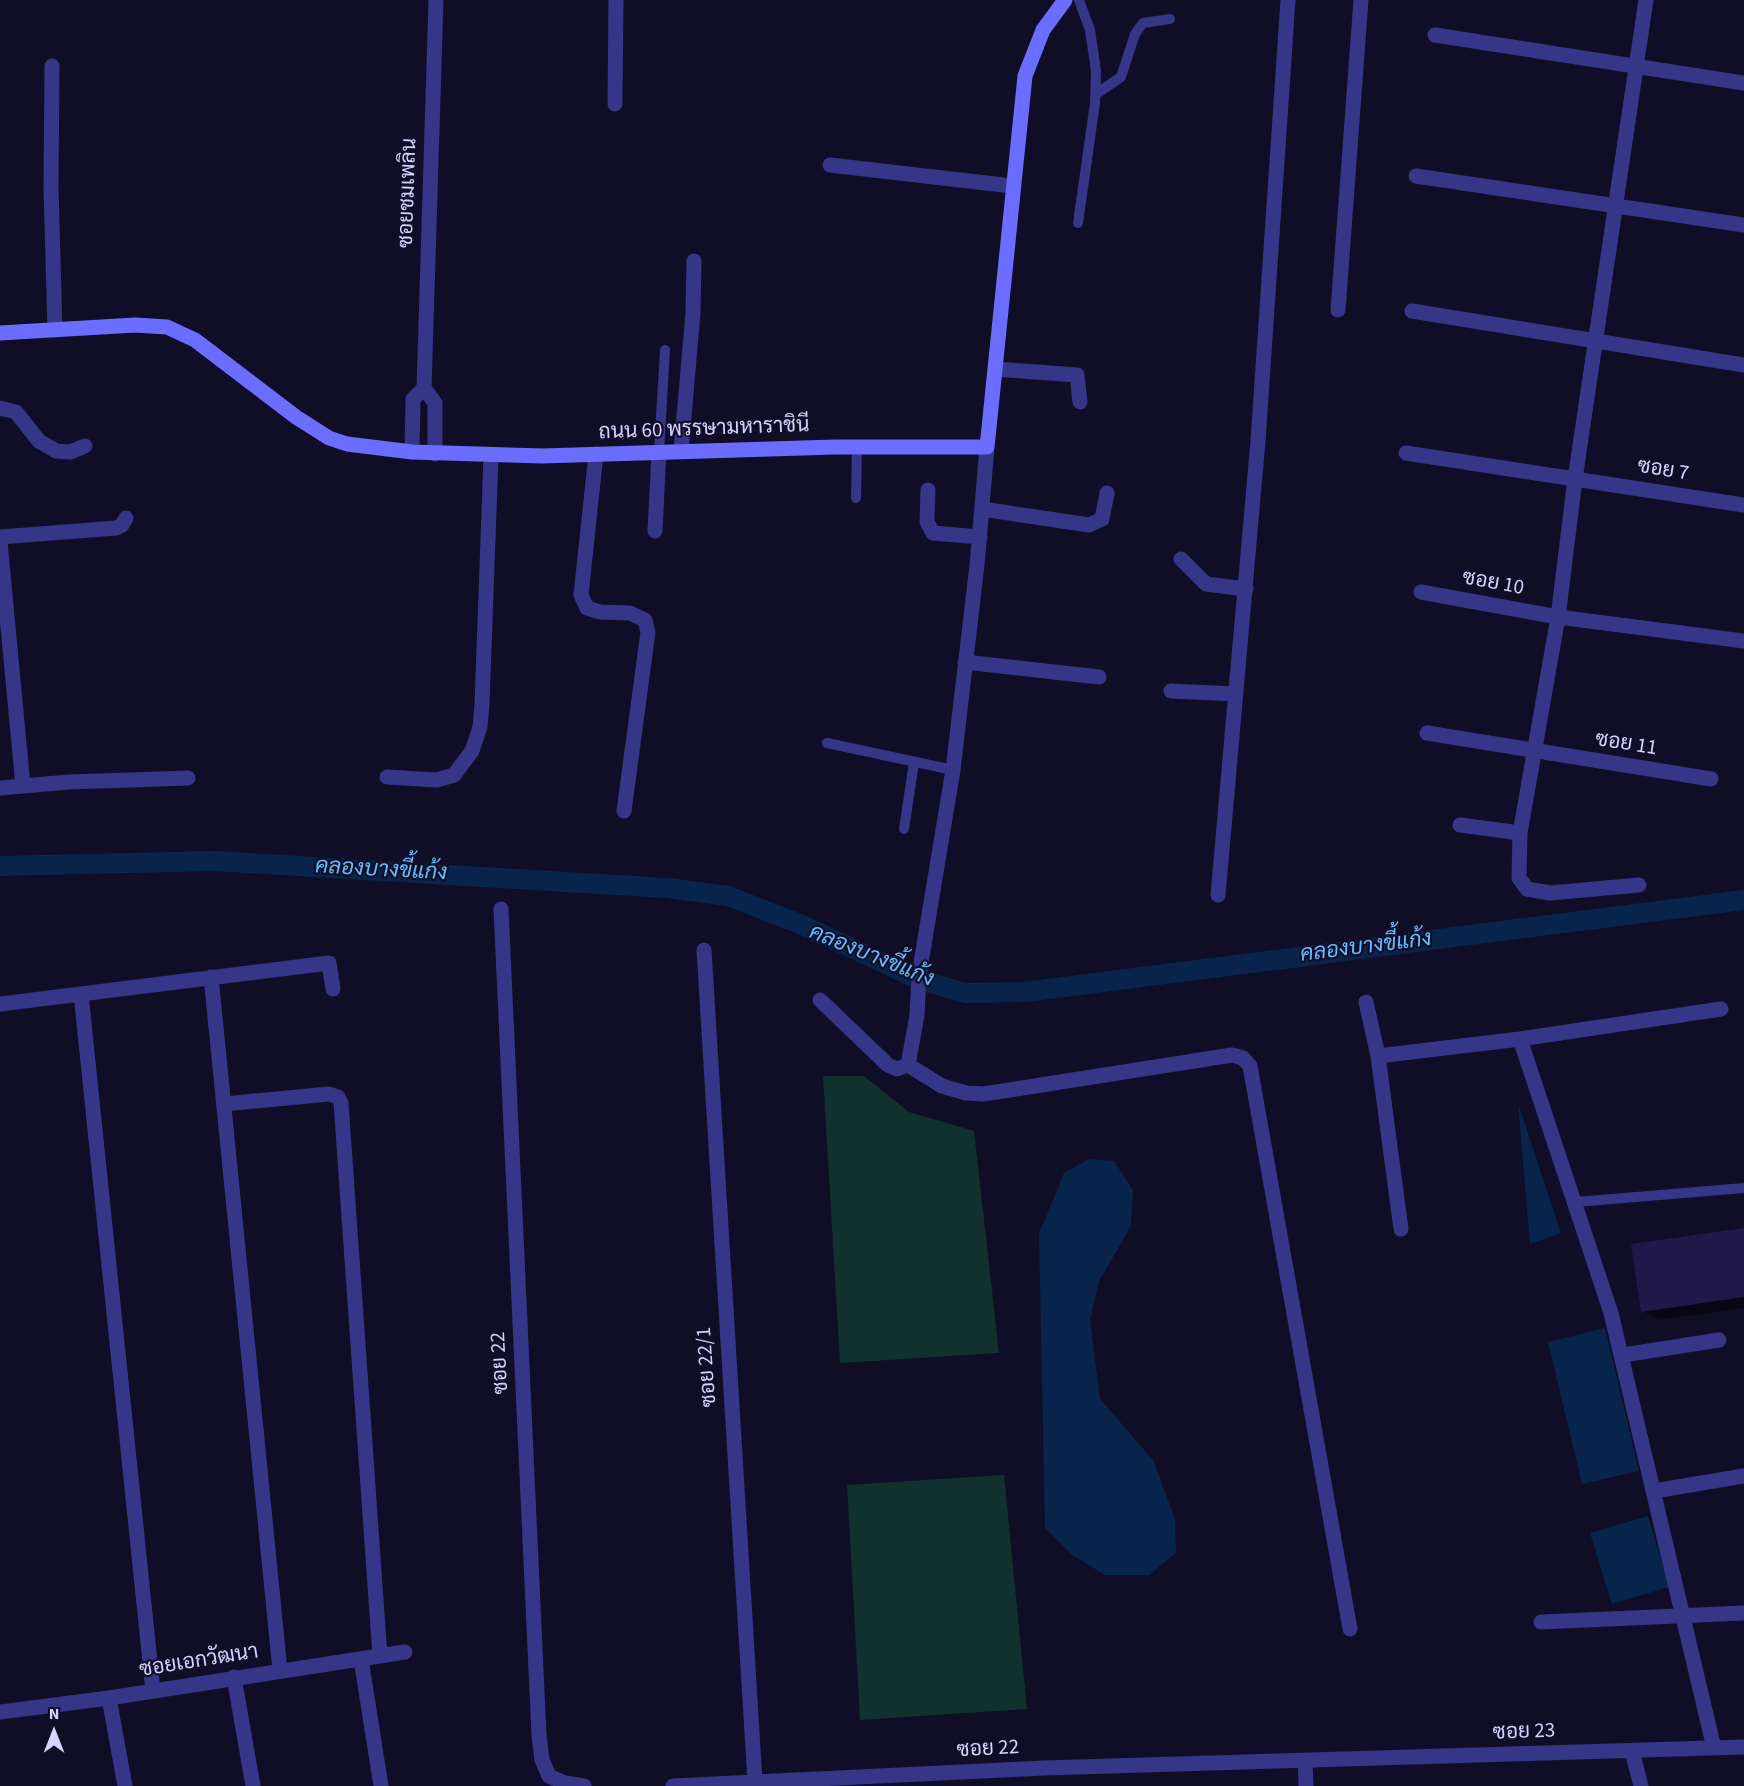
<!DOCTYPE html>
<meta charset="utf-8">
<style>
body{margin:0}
#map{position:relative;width:1744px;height:1786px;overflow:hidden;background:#100d26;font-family:"Source Sans 3",sans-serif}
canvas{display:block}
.north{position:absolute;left:24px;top:1702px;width:60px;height:60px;-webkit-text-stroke:4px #100d26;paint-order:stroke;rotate:0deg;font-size:16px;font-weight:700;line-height:24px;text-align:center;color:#d5d3ff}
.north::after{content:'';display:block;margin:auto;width:21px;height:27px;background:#d5d3ff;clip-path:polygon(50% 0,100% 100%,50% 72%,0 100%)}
</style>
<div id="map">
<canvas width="1744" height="1786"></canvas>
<div class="north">N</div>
</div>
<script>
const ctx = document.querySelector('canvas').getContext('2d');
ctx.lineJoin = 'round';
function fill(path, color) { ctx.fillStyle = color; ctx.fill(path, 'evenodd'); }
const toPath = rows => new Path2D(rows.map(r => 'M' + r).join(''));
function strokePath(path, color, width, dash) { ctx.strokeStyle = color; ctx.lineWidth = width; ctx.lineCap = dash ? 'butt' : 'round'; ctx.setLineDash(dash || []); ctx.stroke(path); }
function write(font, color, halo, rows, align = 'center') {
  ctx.font = font + ' "Source Sans 3",Sarabun,sans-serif'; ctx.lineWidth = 4.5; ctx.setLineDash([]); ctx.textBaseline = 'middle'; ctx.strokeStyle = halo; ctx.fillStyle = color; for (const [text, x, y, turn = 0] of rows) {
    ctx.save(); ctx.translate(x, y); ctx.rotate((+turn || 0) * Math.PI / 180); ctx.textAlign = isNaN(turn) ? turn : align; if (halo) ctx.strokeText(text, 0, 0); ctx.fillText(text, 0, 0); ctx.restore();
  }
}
const green = toPath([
 [823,1076,864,1076,909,1112,974,1131,999,1353,840,1363],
 [1004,1475,1027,1709,860,1720,847,1485]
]);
const water = toPath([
 [1518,1103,1561,1233,1530,1244],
 [1089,1159,1114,1161,1133,1190,1131,1226,1099,1281,1090,1320,1100,1399,1153,1460,1175,1519,1176,1553,1149,1575,1105,1575,1072,1555,1045,1528,1039,1234,1064,1173],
 [1605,1328,1639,1471,1582,1484,1548,1342],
 [1648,1516,1669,1587,1612,1604,1590,1533]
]);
const shadow = toPath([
 [1744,1229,1744,1308,1659,1320,1643,1311]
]);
const canal = toPath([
 [0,866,215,861,667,888,728,896,800,924,920,980,965,993,1025,992,1744,900]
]);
const building = toPath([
 [1744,1228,1744,1297,1641,1312,1631,1244]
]);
const lane = toPath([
 [1096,94,1121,77,1135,34,1143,23,1170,19],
 [1078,223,1095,103,1096,71,1090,30,1079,0],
 [659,451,665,350],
 [856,498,857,447],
 [827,743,953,770],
 [904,829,914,762],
 [1576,1202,1744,1188]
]);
const street = toPath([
 [1435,35,1744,83],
 [52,66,51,188,55,330],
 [615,104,616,0],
 [830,165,1012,186],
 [1416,176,1744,225],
 [1338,310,1361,0],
 [1412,311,1744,365],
 [995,369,1077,375,1080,402],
 [0,408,16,412,39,441,56,451,70,452,85,446],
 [681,451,693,313,694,261],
 [412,452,413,399,424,388],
 [1406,453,1744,505],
 [435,454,435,403,424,388,436,0],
 [596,454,581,595,587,608,600,612,630,613,645,620,648,632,624,811],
 [928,490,927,522,933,533,980,537],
 [982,509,1089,525,1102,519,1107,493],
 [655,531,659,451],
 [0,537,116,528,122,525,126,518],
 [0,542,23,786],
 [1181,559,1206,584,1246,589],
 [1421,592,1558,617,1744,641],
 [965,662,1099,677],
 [1171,691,1236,694],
 [1427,733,1711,779],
 [387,777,437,780,454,775,472,751,480,727,482,704,491,456],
 [0,788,69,782,188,778],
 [1460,825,1520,833],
 [1639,885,1550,893,1527,889,1519,878,1520,833,1558,617,1575,479,1646,0],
 [1218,895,1258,441,1288,0],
 [501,909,539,1735,542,1760,549,1776,565,1783,584,1786],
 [704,950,755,1781],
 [211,977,280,1670],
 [81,994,153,1691],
 [820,1000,888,1065,897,1069,908,1065,917,1015,919,975,953,770,977,565,987,447],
 [1366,1002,1378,1056,1401,1229],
 [0,1004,329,963,333,989],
 [1520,1039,1611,1313,1714,1748],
 [1378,1056,1520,1039,1721,1009],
 [908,1065,942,1086,966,1093,984,1094,1232,1055,1243,1058,1250,1066,1350,1629],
 [224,1104,329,1094,338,1097,341,1103,380,1656],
 [1623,1355,1719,1340],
 [1654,1491,1744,1476],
 [1541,1622,1744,1613],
 [361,1659,381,1786],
 [234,1677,253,1786],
 [109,1698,125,1786],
 [0,1712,109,1698,405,1652],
 [1632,1751,1641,1786],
 [1305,1762,1306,1786],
 [673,1786,1044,1768,1744,1747]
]);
const secondary = toPath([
 [0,333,135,325,167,327,195,340,296,417,329,438,347,444,412,452,542,456,835,447,987,447,1025,76,1043,30,1065,0]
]);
const streetNames = [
 ["ซอยชมเพลิน",409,193,-88],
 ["ถนน 60 พรรษามหาราชินี",704,430,-2],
 ["ซอย 7",1663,471,9],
 ["ซอย 10",1493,584,10],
 ["ซอย 11",1626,745,9],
 ["ซอย 22",501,1363,-93],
 ["ซอย 22/1",708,1367,-94],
 ["ซอยเอกวัฒนา",199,1662,-9],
 ["ซอย 23",1524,1733,-2],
 ["ซอย 22",988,1750,-3]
];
const waterNames = [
 ["คลองบางขี้แก้ง",381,871,3],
 ["คลองบางขี้แก้ง",1366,948,-7],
 ["คลองบางขี้แก้ง",871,957,22]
];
fill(green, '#10312e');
fill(water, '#09244a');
fill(shadow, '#0007');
strokePath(canal, '#09244a', 20);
fill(building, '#201848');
strokePath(lane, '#363688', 10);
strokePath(street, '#363688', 15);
strokePath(secondary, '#6a6dff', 15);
write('21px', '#d5d3ff', '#100d26', streetNames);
write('italic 22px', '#61bdff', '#100d26', waterNames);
</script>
